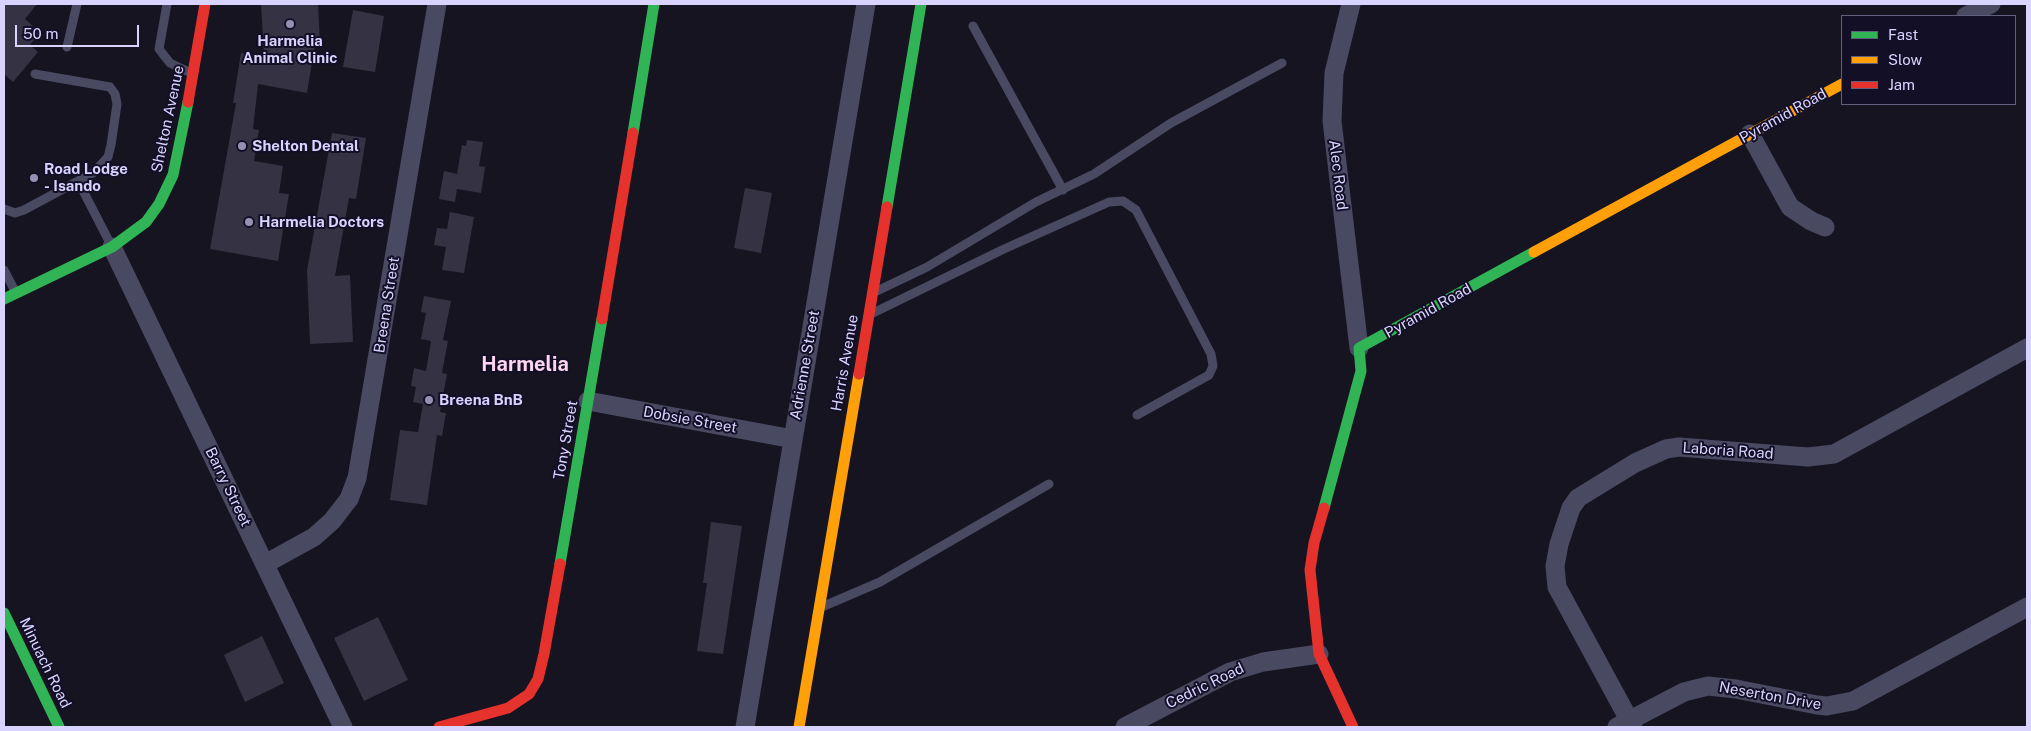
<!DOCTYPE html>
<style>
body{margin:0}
#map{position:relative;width:2031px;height:731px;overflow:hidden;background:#161421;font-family:"Public Sans",sans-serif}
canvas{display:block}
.frame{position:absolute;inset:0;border:5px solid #d9d4ff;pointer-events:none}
.legend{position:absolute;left:1841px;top:15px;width:175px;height:90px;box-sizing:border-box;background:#130f26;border:1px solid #625e7d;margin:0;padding:6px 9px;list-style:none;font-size:15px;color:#d9d4ff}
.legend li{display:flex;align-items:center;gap:10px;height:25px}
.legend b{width:25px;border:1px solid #625e7d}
.scale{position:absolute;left:15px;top:25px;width:124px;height:22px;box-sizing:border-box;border:2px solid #d9d4ff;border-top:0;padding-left:6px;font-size:15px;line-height:18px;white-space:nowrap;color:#d9d4ff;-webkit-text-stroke:4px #130f26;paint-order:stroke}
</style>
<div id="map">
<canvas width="2031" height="731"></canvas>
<div class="frame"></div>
<ul class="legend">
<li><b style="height:6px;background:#30b455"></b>Fast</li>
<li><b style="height:6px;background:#ff9f0a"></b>Slow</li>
<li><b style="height:6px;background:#e5322d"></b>Jam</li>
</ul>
<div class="scale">50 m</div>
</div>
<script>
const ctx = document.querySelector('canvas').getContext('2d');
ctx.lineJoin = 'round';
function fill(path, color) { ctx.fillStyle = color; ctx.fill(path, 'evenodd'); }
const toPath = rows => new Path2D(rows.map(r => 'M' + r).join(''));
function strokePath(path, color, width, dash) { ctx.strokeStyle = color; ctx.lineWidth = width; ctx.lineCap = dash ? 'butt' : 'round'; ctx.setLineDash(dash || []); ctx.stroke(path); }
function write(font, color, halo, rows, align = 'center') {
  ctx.font = font + ' "Public Sans",sans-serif'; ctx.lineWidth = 4; ctx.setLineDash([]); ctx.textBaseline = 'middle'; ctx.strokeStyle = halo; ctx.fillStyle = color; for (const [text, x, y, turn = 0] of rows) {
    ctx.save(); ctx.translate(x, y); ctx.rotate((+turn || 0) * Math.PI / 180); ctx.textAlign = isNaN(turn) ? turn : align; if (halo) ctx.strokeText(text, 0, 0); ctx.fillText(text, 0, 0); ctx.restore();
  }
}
const building = toPath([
 [4,4,37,4,25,19,40,32,30,45,38,52,13,82,4,74],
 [261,4,318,4,320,43,315,44,307,93,258,84,253,129,259,130,254,161,283,166,279,193,289,194,278,261,210,249,236,103,233,103,241,53,264,56],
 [353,10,384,16,375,72,343,67],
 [332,133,366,138,356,199,349,198,335,276,350,275,353,342,310,344,307,270],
 [467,140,483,142,479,166,485,167,481,193,457,189,455,202,439,199,444,171,457,174,462,145,466,146],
 [745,188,772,193,761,253,734,248],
 [450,212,474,217,464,273,442,270,446,247,434,245,437,228,447,229],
 [424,296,451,301,443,340,448,341,442,373,447,374,440,412,446,413,442,436,437,435,427,505,390,500,400,430,418,432,423,404,413,402,416,387,411,386,414,368,426,371,431,341,421,339,426,313,421,312],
 [711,522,742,526,723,654,697,651,707,583,703,583],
 [378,617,408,680,364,701,334,638],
 [262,636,284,683,245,702,224,655]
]);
const lane = toPath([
 [167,4,159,49,170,63,191,73],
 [973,26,1063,190],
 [67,47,77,4],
 [78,181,111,245],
 [4,209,15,213,24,210,93,173,108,157,111,145,117,104,115,94,110,87,35,74],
 [4,270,15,291],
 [877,291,927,267,1036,202,1094,174,1171,123,1282,63],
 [873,313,1004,249,1109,202,1123,201,1136,210,1211,354,1213,366,1209,375,1137,415],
 [824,606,880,582,1049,484]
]);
const street = toPath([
 [1351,4,1334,73,1332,121,1359,348],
 [1966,16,1991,4],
 [1750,134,1790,207,1811,221,1825,227],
 [112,247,343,727],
 [588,401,793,439],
 [265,564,314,537,332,521,349,499,357,478,437,4],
 [745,727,866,4],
 [1125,727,1230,672,1263,662,1319,654],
 [1617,727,1684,692,1708,686,1736,689,1817,705,1827,706,1853,701,2027,607],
 [1633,727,1557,587,1555,566,1559,544,1571,508,1578,498,1635,463,1666,449,1679,447,1808,457,1834,454,2027,348]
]);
const fast = toPath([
 [633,133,654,4],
 [887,207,921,4],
 [4,299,112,247,146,222,159,204,173,175,188,102],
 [1324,508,1361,371,1359,348,1534,252],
 [560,564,602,319],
 [4,613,59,727]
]);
const slow = toPath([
 [1534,252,1842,84],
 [799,727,859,374]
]);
const jam = toPath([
 [188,102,205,4],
 [602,319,633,133],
 [859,374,887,207],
 [1324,508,1314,543,1310,570,1319,654,1353,727],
 [439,727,508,708,529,694,538,679,544,654,560,564]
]);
const markers = [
 [290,24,5,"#9591b1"],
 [242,146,5,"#9591b1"],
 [34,178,5,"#9591b1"],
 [249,222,5,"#9591b1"],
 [429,400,5,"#9591b1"]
];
const poiNames = [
 ["Harmelia",290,41,"center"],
 ["Animal Clinic",290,58,"center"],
 ["Shelton Dental",252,146],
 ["Road Lodge",44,169],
 ["- Isando",44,186],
 ["Harmelia Doctors",259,222],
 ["Breena BnB",439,400]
];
const streetNames = [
 ["Pyramid Road",1783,116,-29],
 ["Shelton Avenue",168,119,-78],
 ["Alec Road",1338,175,83],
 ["Breena Street",387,305,-81],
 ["Pyramid Road",1428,311,-29],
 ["Harris Avenue",845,363,-80],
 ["Adrienne Street",805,365,-80],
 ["Dobsie Street",690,420,10],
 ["Tony Street",566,440,-80],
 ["Laboria Road",1728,451,4],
 ["Barry Street",228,487,64],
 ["Minuach Road",45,663,64],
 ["Cedric Road",1205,686,-26],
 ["Neserton Drive",1770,696,10]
];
const districtNames = [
 ["Harmelia",525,365]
];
fill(building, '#343243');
strokePath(lane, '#4a4962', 9);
strokePath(street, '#4a4962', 19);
strokePath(fast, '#30b455', 11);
strokePath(slow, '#ff9f0a', 11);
strokePath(jam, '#e5322d', 11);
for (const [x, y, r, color] of markers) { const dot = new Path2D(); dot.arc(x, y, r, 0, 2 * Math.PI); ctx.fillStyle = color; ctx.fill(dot); strokePath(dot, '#130f26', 2); }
write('bold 15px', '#d9d4ff', '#130f26', poiNames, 'left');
write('15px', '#d9d4ff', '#130f26', streetNames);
write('bold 20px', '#ffd6f0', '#130f26', districtNames);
</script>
